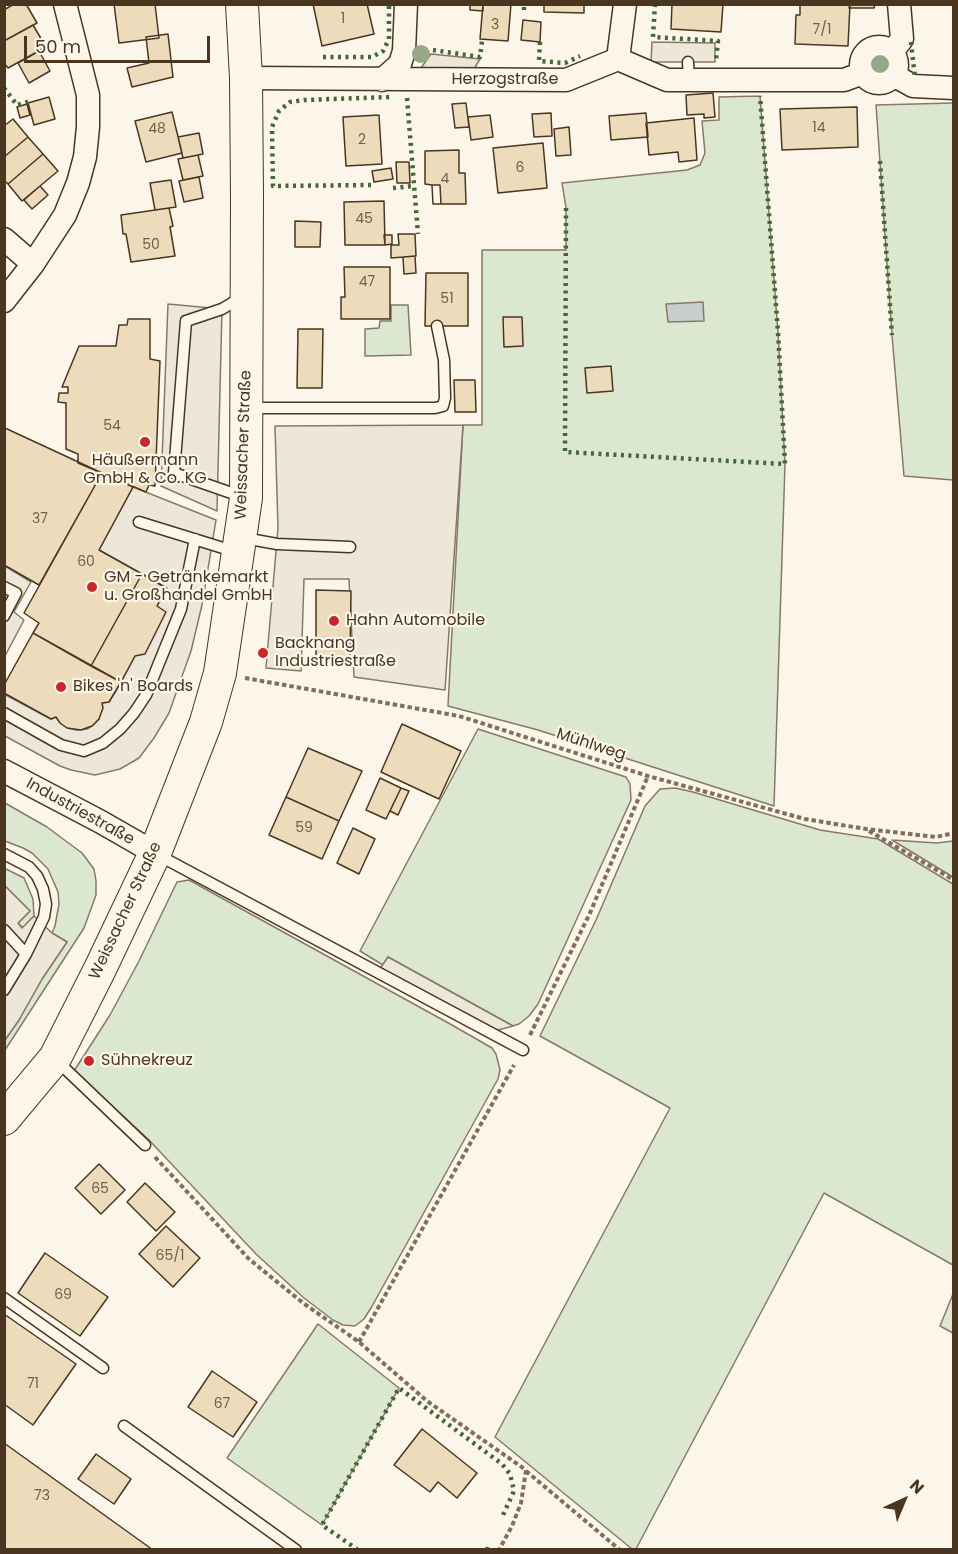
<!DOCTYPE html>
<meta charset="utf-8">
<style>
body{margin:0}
#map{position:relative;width:958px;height:1554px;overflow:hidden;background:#fbf6e9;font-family:Poppins,sans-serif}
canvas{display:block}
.frame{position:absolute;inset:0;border:6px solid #4a3520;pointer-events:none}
.north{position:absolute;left:874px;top:1470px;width:60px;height:60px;-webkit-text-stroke:4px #fbf6e9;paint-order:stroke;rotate:44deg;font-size:16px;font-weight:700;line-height:24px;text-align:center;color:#4a3520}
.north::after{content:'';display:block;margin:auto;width:21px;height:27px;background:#4a3520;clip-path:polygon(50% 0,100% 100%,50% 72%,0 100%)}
.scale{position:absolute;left:24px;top:36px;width:186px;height:27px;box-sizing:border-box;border:3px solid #4a3520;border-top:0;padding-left:8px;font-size:18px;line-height:21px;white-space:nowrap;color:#4a3520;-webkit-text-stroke:4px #fbf6e9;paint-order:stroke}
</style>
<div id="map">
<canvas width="958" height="1554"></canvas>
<div class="frame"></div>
<div class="north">N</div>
<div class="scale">50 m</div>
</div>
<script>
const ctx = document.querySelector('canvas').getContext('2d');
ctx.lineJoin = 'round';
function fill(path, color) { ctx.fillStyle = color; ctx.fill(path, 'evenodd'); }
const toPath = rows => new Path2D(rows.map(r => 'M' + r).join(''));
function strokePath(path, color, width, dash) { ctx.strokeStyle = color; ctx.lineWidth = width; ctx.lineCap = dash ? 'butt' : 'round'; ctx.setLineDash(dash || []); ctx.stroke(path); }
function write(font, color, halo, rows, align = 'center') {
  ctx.font = font + ' Poppins,sans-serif'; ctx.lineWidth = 4.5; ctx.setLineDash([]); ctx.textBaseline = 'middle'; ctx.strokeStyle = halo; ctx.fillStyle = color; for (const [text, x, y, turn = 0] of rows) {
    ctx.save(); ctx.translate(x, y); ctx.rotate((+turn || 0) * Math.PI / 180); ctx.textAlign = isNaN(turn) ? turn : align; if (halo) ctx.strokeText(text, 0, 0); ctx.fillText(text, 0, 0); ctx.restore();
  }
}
const green = toPath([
 [760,96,778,332,785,464,774,806,538,730,448,706,463,425,482,425,482,250,566,250,566,208,562,183,687,170,700,165,705,153,702,121,719,120,719,97,760,96],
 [953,103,954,103,953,480,904,476,892,335,876,105,953,103],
 [391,305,408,305,411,355,365,356,365,329,379,328,380,321,391,321,391,305],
 [478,729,626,777,630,784,631,800,538,1004,529,1016,519,1024,513,1026,388,957,383,965,360,951,478,729],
 [675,788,693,792,820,830,878,839,953,884,953,1265,824,1193,636,1549,632,1549,495,1437,670,1108,540,1036,596,920,645,806,660,789,675,788],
 [5,803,47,827,82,853,94,869,96,881,96,895,84,928,5,1050,5,1040,19,1020,42,979,67,942,52,933,55,926,59,904,58,892,48,869,32,853,23,848,5,841,5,803],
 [892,840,937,843,953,841,953,877,892,840],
 [4,868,24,878,33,899,34,916,23,928,18,923,30,911,5,886,4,868],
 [189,880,452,1025,492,1048,496,1054,500,1070,498,1079,371,1308,364,1319,355,1326,343,1325,333,1320,304,1298,256,1254,149,1140,74,1071,110,1015,139,961,177,882,189,880],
 [953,1294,954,1333,953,1333,940,1326,953,1294],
 [318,1324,399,1388,322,1525,227,1458,318,1324]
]);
const parking = toPath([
 [652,42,715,43,715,62,651,62,652,42],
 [431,54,480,59,471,74,418,72,431,54],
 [168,304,222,309,217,511,161,486,168,304],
 [463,425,445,690,354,677,349,579,304,579,301,671,266,668,278,528,275,426,463,425],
 [133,487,216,520,202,605,191,651,169,713,154,738,139,758,120,769,95,775,71,770,60,766,5,736,4,694,51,719,56,717,68,728,76,730,87,729,92,726,99,719,102,703,109,702,121,682,135,656,157,606,167,588,99,550,133,487],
 [5,566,31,582,14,612,24,620,5,656,5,566],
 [5,886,30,911,18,923,22,928,34,916,52,933,67,942,42,979,19,1020,5,1040,5,886],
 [388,957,513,1026,498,1030,486,1027,377,973,388,957]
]);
const water = toPath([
 [703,302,704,321,668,322,666,304,703,302]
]);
const building = toPath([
 [14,4,26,4,37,23,4,41,4,10,14,4],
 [114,4,155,4,159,38,119,43,114,4],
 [313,4,367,4,374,34,322,46,313,4],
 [470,4,483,4,483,11,470,10,470,4],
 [483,4,511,4,508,41,480,39,483,4],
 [544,4,584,4,584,13,544,12,544,4],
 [672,4,723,4,721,32,671,29,672,4],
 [800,4,850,4,848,46,795,44,796,15,800,15,800,4],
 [850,4,875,4,874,8,849,8,850,4],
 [523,20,541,22,540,42,521,40,523,20],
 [33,25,46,47,8,68,4,63,4,41,33,25],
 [168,34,173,77,132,87,127,68,149,63,146,37,168,34],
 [39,51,50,71,29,83,18,63,39,51],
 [713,93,715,117,704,118,704,114,687,115,686,95,713,93],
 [49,97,55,119,34,125,28,103,49,97],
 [466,103,469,127,455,128,452,104,466,103],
 [27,104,30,115,20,118,17,107,27,104],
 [857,107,858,147,782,150,780,109,857,107],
 [172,112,182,153,146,162,135,121,172,112],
 [551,113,552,136,534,137,532,114,551,113],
 [646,113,648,137,611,140,609,116,646,113],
 [379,115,382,164,346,166,343,117,379,115],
 [490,115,493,137,471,140,468,117,490,115],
 [694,118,697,160,679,162,678,152,649,155,646,123,694,118],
 [13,119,28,137,4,157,4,126,13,119],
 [569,127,571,155,556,156,554,129,569,127],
 [199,133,203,154,183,158,178,137,199,133],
 [28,137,43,154,8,184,4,180,4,157,28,137],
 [543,143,547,188,498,193,493,148,543,143],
 [459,150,459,173,465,173,466,204,433,204,432,185,425,184,425,151,459,150],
 [43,154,58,171,22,201,8,184,43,154],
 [198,155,203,176,183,180,178,159,198,155],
 [396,162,409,162,410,183,397,183,396,162],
 [391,168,393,179,374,182,372,171,391,168],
 [199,177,203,198,184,202,179,181,199,177],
 [171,180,176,207,155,210,150,183,171,180],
 [432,185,440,185,441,204,433,204,432,185],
 [40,186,48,195,32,209,24,200,40,186],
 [384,201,385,245,345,245,344,202,384,201],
 [169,208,173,226,170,227,175,256,131,262,126,234,123,234,121,215,169,208],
 [295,221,321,222,320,247,295,247,295,221],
 [398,234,415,234,416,256,391,258,391,245,399,245,398,234],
 [384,235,392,235,392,244,385,245,384,235],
 [415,256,416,273,404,274,403,257,415,256],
 [344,267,390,267,390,319,341,319,341,297,345,297,344,267],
 [426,273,468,273,468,326,425,326,426,273],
 [503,317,522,317,523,346,504,347,503,317],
 [128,319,150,319,150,359,160,361,155,486,149,485,146,492,78,463,78,454,66,449,66,403,58,402,59,393,68,393,68,387,62,387,79,346,116,346,119,325,127,325,128,319],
 [298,329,323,329,322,388,297,388,298,329],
 [611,366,613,391,587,393,585,368,611,366],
 [454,380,475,380,476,412,455,412,454,380],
 [5,428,102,473,39,585,4,565,5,428],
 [102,473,133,487,99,550,142,574,91,666,33,633,39,623,24,613,102,473],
 [142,574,166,588,157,606,166,612,145,654,135,656,121,682,91,666,142,574],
 [316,590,351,591,350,658,316,658,316,590],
 [33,633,121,682,109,702,102,703,103,708,99,719,92,726,81,730,67,728,60,723,56,717,51,719,4,693,4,685,33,633],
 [402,724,461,751,439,799,381,772,402,724],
 [308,748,362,771,339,821,286,797,308,748],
 [380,778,401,788,386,819,366,810,380,778],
 [401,788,409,791,398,815,390,811,401,788],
 [286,797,339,821,322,859,269,835,286,797],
 [353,828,375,839,359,874,337,863,353,828],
 [99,1164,125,1190,101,1214,75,1188,99,1164],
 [145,1183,175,1212,156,1231,127,1202,145,1183],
 [166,1226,200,1258,173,1287,139,1254,166,1226],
 [45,1253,108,1297,80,1336,18,1293,45,1253],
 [4,1314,76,1364,33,1425,4,1404,4,1314],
 [212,1371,257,1402,233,1437,188,1407,212,1371],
 [422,1429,477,1473,457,1498,438,1482,430,1492,394,1465,422,1429],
 [4,1443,153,1550,4,1550,4,1443],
 [96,1454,131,1479,114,1504,78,1479,96,1454]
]);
const path = toPath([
 [245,678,459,716,648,776,805,819,866,829,936,837,954,833],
 [869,831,954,880],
 [530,1035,590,913,648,776],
 [155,1157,249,1259,303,1303,359,1342,427,1401,526,1470,521,1503,512,1526,499,1550],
 [359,1342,514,1065],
 [526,1471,620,1550]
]);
const lane = toPath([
 [688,62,689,80],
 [242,297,222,309,186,321,174,473,243,497],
 [250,408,435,408,443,406,445,398,444,360,437,326],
 [139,522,236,552],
 [244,538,277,544,350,547],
 [4,587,16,593,4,616],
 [4,713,61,745,84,751,103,743,120,729,134,713,146,695,181,609,195,539],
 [4,854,29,867,37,876,43,889,46,904,44,917,26,954,4,990],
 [158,855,523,1050],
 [4,930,26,954],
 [56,1060,145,1145],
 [4,1298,103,1368],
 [124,1426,296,1550]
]);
const street = toPath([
 '861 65a18 18 0 1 1 36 0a18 18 0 1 1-36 0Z',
 [892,52,902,39,899,4],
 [618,59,625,4],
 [895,76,913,86,954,88],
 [246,78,566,80,618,59,667,80,844,80,863,73],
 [382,80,400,64,404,51,406,4],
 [4,239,33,264],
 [4,301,33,264,65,215,78,183,85,157,88,127,88,95,65,4],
 [4,771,101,822,155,853]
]);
const secondary = toPath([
 [4,1119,55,1058,100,969,155,853,206,722,220,673,246,498,247,196,246,78,242,4]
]);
const hedge = toPath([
 [655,4,653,37,718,41,716,60],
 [524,10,524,4],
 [540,42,539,61,565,63,580,56],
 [911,42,915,78],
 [433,50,480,57,482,41],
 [323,57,372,57,383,51,389,39,389,4],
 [4,88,17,105,31,101],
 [407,98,418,234],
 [880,161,892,335],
 [371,185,273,186,272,127,279,111,290,102,304,100,390,97],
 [393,188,414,186],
 [566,208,565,452,785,464,778,332,760,96],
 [358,1550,322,1525,399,1388,502,1464,510,1474,514,1491,503,1515],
 [487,1550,488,1547]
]);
const trees = [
 [421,54],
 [880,64]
];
const markers = [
 [145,442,6,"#c62828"],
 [92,587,6,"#c62828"],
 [334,621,6,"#c62828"],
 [263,653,6,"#c62828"],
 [61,687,6,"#c62828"],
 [89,1061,6,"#c62828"]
];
const numberNames = [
 ["1",343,19],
 ["3",495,25],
 ["7/1",822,30],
 ["14",819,128],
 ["48",157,129],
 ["2",362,140],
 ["6",520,168],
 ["4",445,179],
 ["45",364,219],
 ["50",151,245],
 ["47",367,282],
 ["51",447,299],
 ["54",112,426],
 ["37",40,519],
 ["60",86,562],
 ["59",304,828],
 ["65",100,1189],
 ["65/1",170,1256],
 ["69",63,1295],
 ["71",33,1384],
 ["67",222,1404],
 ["73",42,1496]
];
const streetNames = [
 ["Herzogstraße",505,80],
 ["Weissacher Straße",244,445,-88],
 ["Mühlweg",591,745,18],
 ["Industriestraße",80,812,29],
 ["Weissacher Straße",126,911,-65]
];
const poiNames = [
 ["Häußermann",145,461,"center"],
 ["GmbH & Co. KG",145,479,"center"],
 ["GM - Getränkemarkt",104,578],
 ["u. Großhandel GmbH",104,596],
 ["Hahn Automobile",346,621],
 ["Backnang",275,644],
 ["Industriestraße",275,662],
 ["Bikes 'n' Boards",73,687],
 ["Sühnekreuz",101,1061]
];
fill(green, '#dce7d0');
strokePath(green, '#887966', 1.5);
fill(parking, '#ede7d9');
strokePath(parking, '#887966', 1.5);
fill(water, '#c9cecd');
strokePath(water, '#887966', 1.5);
fill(building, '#ecdcbc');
strokePath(building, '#4a3520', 1.5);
strokePath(lane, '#4a3520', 13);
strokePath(street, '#4a3520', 25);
strokePath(secondary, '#4a3520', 34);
strokePath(path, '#7f6f5c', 4, [4.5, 3]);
strokePath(lane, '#fbf6e9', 10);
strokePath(street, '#fbf6e9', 22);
strokePath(secondary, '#fbf6e9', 32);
strokePath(hedge, '#436837', 4.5, [3, 4.5]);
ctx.fillStyle = '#96a887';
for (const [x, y] of trees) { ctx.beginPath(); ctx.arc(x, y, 9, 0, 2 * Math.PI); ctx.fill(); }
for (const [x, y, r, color] of markers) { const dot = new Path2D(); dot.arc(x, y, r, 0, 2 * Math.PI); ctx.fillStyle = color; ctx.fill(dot); strokePath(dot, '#fbf6e9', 2); }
write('14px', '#725f47', null, numberNames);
write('16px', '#4a3520', '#fbf6e9', streetNames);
write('16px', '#4a3520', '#fbf6e9', poiNames, 'left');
</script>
